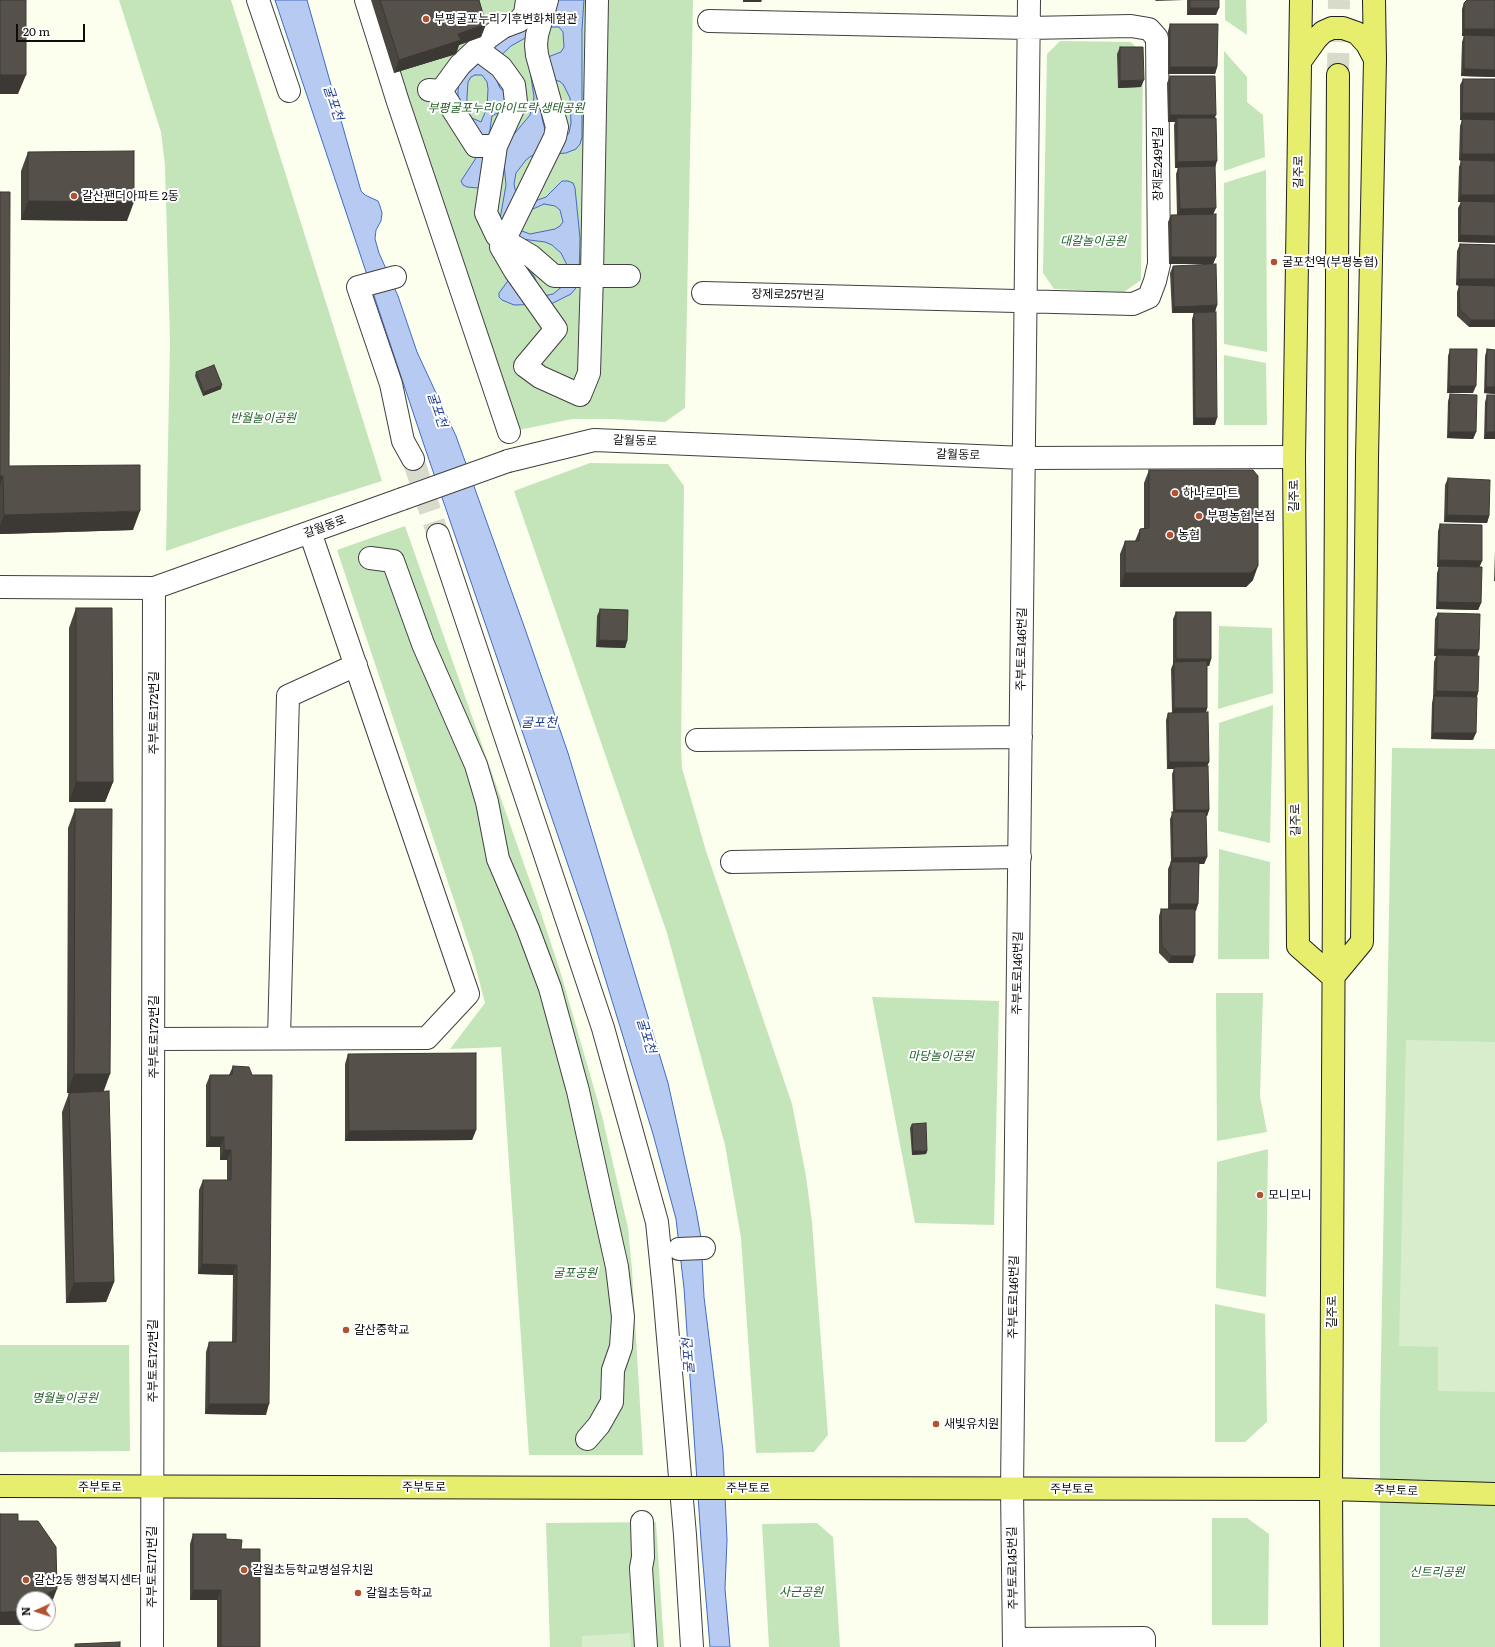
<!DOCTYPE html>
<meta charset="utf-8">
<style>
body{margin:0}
#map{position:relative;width:1495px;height:1647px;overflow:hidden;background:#fcfeee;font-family:Literata,serif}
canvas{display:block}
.north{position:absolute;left:16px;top:1591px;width:40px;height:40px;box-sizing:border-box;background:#fff;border:1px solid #9e9e9e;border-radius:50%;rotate:267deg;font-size:11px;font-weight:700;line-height:16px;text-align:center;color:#0d0d0d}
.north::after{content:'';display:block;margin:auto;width:14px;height:18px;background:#b25030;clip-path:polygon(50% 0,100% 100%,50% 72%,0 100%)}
.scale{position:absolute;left:16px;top:24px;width:69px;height:18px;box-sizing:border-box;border:2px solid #0d0d0d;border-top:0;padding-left:5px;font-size:12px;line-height:14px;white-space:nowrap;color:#0d0d0d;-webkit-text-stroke:3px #fff;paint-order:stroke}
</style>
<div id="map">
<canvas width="1495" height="1647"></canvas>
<div class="north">N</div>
<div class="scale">20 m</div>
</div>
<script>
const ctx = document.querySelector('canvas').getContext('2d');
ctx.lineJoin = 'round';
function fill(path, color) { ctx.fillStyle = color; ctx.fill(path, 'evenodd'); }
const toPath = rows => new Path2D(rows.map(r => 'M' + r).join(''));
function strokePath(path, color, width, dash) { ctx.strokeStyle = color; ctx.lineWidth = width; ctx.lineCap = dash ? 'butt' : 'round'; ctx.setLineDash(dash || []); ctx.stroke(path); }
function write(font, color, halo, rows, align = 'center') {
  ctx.font = font + ' Literata,"Noto Sans KR",serif'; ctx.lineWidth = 4; ctx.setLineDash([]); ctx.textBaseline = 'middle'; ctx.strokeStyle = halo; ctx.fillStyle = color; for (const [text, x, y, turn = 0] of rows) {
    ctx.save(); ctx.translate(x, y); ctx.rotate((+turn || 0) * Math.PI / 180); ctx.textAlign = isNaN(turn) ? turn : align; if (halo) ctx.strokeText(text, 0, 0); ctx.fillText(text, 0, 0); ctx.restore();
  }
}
const green = toPath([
 [119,0,231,0,382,481,230,529,166,551,170,341,165,165,161,132],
 [358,0,693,0,685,408,665,422,612,419,572,419,509,432],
 [1225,0,1246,0,1247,35,1225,20],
 [1060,41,1131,42,1143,54,1141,280,1124,292,1054,289,1043,273,1047,54],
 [1224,51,1247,77,1247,102,1263,115,1265,157,1224,171],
 [1266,170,1267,352,1224,344,1224,183],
 [1224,355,1266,363,1267,425,1224,425],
 [590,463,668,464,684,486,681,748,682,768,706,851,792,1104,806,1176,812,1222,828,1435,814,1452,756,1453,741,1238,725,1145,667,933,514,491],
 [405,526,538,904,561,974,602,1116,628,1228,632,1270,643,1455,529,1455,501,1047,450,1049,485,1003,473,957,337,550],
 [1219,626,1272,628,1273,693,1218,709],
 [1273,705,1270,843,1218,831,1219,723],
 [1392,748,1495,749,1495,1647,1380,1647,1380,1414],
 [1219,849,1270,862,1269,959,1218,959],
 [1216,993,1263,993,1260,1096,1267,1132,1217,1141],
 [872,997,999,1001,994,1225,915,1223],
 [1268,1149,1266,1297,1216,1288,1217,1162],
 [1215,1304,1265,1314,1267,1422,1245,1442,1215,1442],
 [0,1345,129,1345,130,1451,0,1452],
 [1212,1518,1247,1518,1269,1534,1268,1625,1212,1625],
 [656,1522,664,1647,550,1647,546,1523],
 [817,1523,833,1537,840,1647,769,1647,762,1524]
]);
const pitch = toPath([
 [1406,1040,1495,1042,1495,1392,1438,1391,1438,1347,1399,1346],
 [630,1633,631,1647,582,1647,582,1636]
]);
const water = toPath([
 [275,0,307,0,361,191,365,195,378,201,380,206,382,213,381,221,376,230,375,239,379,253,398,296,417,352,456,436,524,626,568,753,668,1083,696,1210,701,1238,704,1297,723,1451,727,1540,725,1589,730,1647,710,1647,701,1540,684,1288,676,1219,653,1134,590,929,424,445,275,0],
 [535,0,584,0,582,29,582,137,580,144,576,149,566,153,531,156,526,160,516,173,514,184,515,189,520,197,532,202,546,197,562,181,568,181,573,183,575,188,580,238,579,280,576,288,571,294,551,304,514,305,502,300,499,297,499,293,510,278,526,270,532,273,535,278,536,288,544,296,553,294,564,285,568,267,561,253,552,245,545,242,514,238,500,219,506,185,503,154,510,139,530,115,534,97,530,70,548,57,561,52,564,47,563,32,559,27,550,27,527,37,511,46,497,59,495,69,497,81,500,88,508,95,505,109,492,116,490,129,490,136,482,184,478,188,467,187,463,185,461,181,476,158,479,150,458,101,458,91,459,82,463,75,498,43,519,32,535,0],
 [475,75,482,75,487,82,488,89,487,108,481,122,472,118,469,114,467,107,467,98,468,82,471,77,475,75],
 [552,80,559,81,563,84,570,98,571,123,569,133,563,140,549,138,545,130,542,118,541,103,552,80],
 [544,204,555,206,560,210,563,222,560,226,555,229,530,234,522,231,509,220,544,204]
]);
const minorTunnel = toPath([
 [413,459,438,535]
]);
const majorTunnel = toPath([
 [1338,75,1339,0]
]);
const minor = toPath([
 [258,0,289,91],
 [366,0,398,102,509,432],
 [547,0,537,35,536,45,537,55,557,127,555,137,501,247,515,271,556,329,525,366,540,377,580,395,589,373,592,275,597,0],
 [477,49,489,37,503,27,519,21,525,14,527,0],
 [429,90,441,91,460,65,477,49,501,67,514,85,516,102,496,146,486,213,497,236,531,256,554,276,629,276],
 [441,91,476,146,496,146],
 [395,277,358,287,391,384,403,441,413,459],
 [703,293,1133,304,1149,297,1155,281,1159,264,1157,38,1149,29,1131,26,1028,28,709,21],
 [508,461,594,440,1025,458,1294,457],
 [438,535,603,1028,657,1222,664,1291,685,1535,692,1647],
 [370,558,393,561,423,644,476,765,487,802,498,859,528,929,550,988,578,1091,617,1267,623,1317,621,1347,613,1370,612,1402,599,1425,587,1439],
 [0,587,154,588,402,499],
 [697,740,1021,737],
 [732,862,1020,857],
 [279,1038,288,696,356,665],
 [154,1039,427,1038,468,994,310,532],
 [679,1249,704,1248],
 [642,1522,643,1557,641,1568,646,1647],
 [1014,1639,1144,1638,1144,1647],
 [152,1647,154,588],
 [1014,1647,1012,1489,1029,0]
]);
const major = toPath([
 [1301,0,1294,457,1298,946,1333,977],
 [1301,60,1316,39,1323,32,1332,28,1343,28,1357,33,1367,44,1375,59],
 [1333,977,1362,942,1367,458,1375,59,1374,0],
 [0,1486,650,1488],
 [758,1488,1331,1489,1495,1494],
 [1332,1647,1331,1489,1338,75]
]);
const minorBridge = toPath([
 [402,499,508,461]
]);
const majorBridge = toPath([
 [650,1488,758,1488]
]);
const wall = toPath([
 [371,0,479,0,486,24,481,37,459,45,456,54,394,73],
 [1187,0,1219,0,1216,15,1187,15],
 [1495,0,1495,77,1461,76,1462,42,1464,36,1462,36,1462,9,1464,3],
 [1170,24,1217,67,1215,74,1168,74,1168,31],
 [1120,47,1141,87,1118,88,1117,54],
 [1170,76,1215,118,1215,166,1213,214,1216,257,1213,264,1169,264,1168,222,1171,215,1177,215,1176,174,1178,168,1175,168,1174,125,1175,122,1168,122,1167,83],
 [1463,79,1495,79,1495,243,1458,242,1458,208,1461,202,1458,202,1459,167,1461,161,1459,160,1460,126,1462,120,1460,120,1460,85],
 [28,152,127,221,21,220,21,171],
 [0,192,9,466,133,530,0,534],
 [1460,244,1495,245,1495,327,1469,327,1457,316,1457,292,1459,286,1456,285,1457,251],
 [1173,266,1217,305,1215,312,1196,313,1215,425,1193,425,1192,319,1194,313,1172,313,1170,273],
 [1450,349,1473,393,1447,393,1448,356],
 [1487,349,1495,350,1495,394,1484,393,1485,356],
 [196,372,221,389,203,396,195,376],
 [1450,394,1476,432,1473,439,1447,438,1448,401],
 [1487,395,1495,395,1495,439,1484,439,1485,402],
 [1149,470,1253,580,1246,587,1120,587,1120,554,1125,541,1135,541,1140,529,1144,528,1144,483],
 [1448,478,1489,516,1487,523,1444,522,1445,485],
 [1440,524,1482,561,1479,567,1481,603,1478,610,1436,609,1437,573,1439,567,1437,567,1438,531],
 [1495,551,1495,581,1494,581],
 [76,608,113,782,105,802,69,802,69,628],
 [600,609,627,641,625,648,596,647,597,616],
 [1176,612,1211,659,1209,666,1207,666,1207,708,1206,712,1209,762,1207,766,1209,810,1207,816,1206,816,1207,857,1204,864,1199,864,1198,904,1195,911,1193,963,1169,963,1159,953,1159,916,1161,909,1168,909,1168,869,1171,862,1170,819,1173,812,1172,774,1174,769,1167,769,1166,720,1168,713,1172,713,1171,669,1173,664,1173,619],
 [1438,613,1479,650,1477,656,1478,692,1477,697,1473,740,1431,739,1432,703,1433,698,1434,662,1436,656,1434,656,1435,619],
 [75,809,103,1092,114,1282,106,1302,66,1303,62,1112,69,1093,67,1093,68,828],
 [348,1054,476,1130,472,1140,345,1141,345,1064],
 [233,1066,266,1415,205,1414,206,1352,209,1342,232,1342,233,1275,198,1274,199,1190,203,1180,227,1180,227,1160,220,1160,220,1147,206,1147,206,1085,210,1075,229,1075],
 [912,1124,927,1151,926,1154,912,1155,910,1128],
 [193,1534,226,1539,241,1549,260,1647,217,1647,217,1600,190,1600,190,1544]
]);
const shadedWall = toPath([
 [743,0,762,0,761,2,743,2],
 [1156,0,1184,0,1155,1],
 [1190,8,1219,8,1216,15,1187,15],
 [486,24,481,37,459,45,456,54,394,73,399,60,458,34],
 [1464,29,1495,29,1495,36,1462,36],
 [1170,67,1217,67,1215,74,1168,74],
 [1464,69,1495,70,1495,77,1461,76],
 [0,75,26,75,18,94,0,94],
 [1144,80,1141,87,1118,88,1120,81],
 [1462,113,1495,113,1495,120,1460,120],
 [1170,115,1216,115,1213,122,1177,118,1175,122,1168,122],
 [1462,154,1495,154,1495,161,1459,160],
 [1217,161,1215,168,1178,167,1178,168,1175,168,1177,162],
 [1461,195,1495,195,1495,202,1458,202],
 [28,201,134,202,127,221,21,220],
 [1216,208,1213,215,1177,216,1180,209],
 [1460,235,1495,236,1495,243,1458,242],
 [1171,257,1216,257,1213,264,1169,264],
 [1459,279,1495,279,1495,286,1456,285],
 [1217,305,1215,312,1172,313,1174,307],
 [1471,320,1495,320,1495,327,1469,327],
 [222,385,221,389,203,396,204,392],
 [1449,386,1476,386,1473,393,1447,393],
 [1486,387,1495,387,1495,394,1484,393],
 [1195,418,1217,418,1215,425,1193,425],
 [1449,432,1476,432,1473,439,1447,438],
 [1486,432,1495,432,1495,439,1484,439],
 [0,476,3,476,0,486],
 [140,511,133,530,0,534,0,525,4,515],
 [1447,515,1489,516,1487,523,1444,522],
 [1439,560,1482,561,1479,568,1437,567],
 [1258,566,1253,580,1246,587,1120,587,1125,573],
 [1438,602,1481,603,1478,610,1436,609],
 [599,640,627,641,625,648,596,647],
 [1437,649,1479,650,1477,657,1434,656],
 [1176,659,1211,659,1209,666,1174,666,1174,664],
 [1436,691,1478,692,1476,699,1434,696,1433,698],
 [1174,708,1207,708,1205,715,1172,715],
 [1433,733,1476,733,1473,740,1431,739],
 [1169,762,1209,762,1206,769,1174,767,1174,769,1167,769],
 [76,782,113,782,105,802,69,802],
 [1175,810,1209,810,1207,816,1173,817],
 [1207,857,1204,864,1171,864,1173,858],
 [1170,904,1198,904,1196,911,1168,911],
 [1171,956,1195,956,1193,963,1169,963],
 [74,1074,110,1074,103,1093,67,1093],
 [476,1130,472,1140,345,1141,349,1131],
 [210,1137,224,1137,220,1147,206,1147],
 [224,1150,231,1150,227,1160,220,1160],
 [913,1151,927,1151,926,1154,912,1155],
 [202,1264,237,1265,233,1275,198,1274],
 [114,1282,106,1302,66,1303,74,1283],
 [209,1404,269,1404,266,1415,205,1414],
 [57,1589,52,1602,48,1604,48,1599,40,1599,41,1596],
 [193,1590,221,1590,217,1600,190,1600],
 [24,1611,24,1623,37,1623,36,1625,0,1625,0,1612]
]);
const building = toPath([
 [0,0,26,0,26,75,0,75,0,0],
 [380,0,479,0,486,24,458,34,461,40,399,60,380,0],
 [1190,0,1219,0,1219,8,1190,8,1190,0],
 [1467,0,1495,0,1495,29,1464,29,1464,3,1467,0],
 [1170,24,1218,24,1217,67,1170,67,1170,24],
 [1464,35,1495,36,1495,70,1464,69,1464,35],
 [1120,47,1143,47,1144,80,1120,81,1120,47],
 [1170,76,1215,76,1216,115,1170,115,1170,76],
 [1463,79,1495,79,1495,113,1462,113,1463,79],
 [1177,118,1216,118,1217,161,1177,162,1177,118],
 [1462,119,1495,120,1495,154,1462,154,1462,119],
 [134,151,134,202,28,201,28,152,134,151],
 [1461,160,1495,161,1495,195,1461,195,1461,160],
 [1215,166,1216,208,1180,209,1178,167,1215,166],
 [0,192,10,192,9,466,140,465,140,511,4,515,3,476,0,476,0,192],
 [1461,201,1495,202,1495,236,1460,235,1461,201],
 [1216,214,1216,257,1171,257,1171,215,1216,214],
 [1460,244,1495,245,1495,279,1459,279,1460,244],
 [1216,264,1217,305,1174,307,1173,266,1216,264],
 [1459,285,1495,286,1495,320,1471,320,1460,310,1459,285],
 [1216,312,1217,418,1195,418,1194,313,1216,312],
 [1450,349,1477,349,1476,386,1449,386,1450,349],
 [1487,349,1495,350,1495,387,1486,387,1487,349],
 [214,365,222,385,204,392,196,372,214,365],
 [1450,394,1477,395,1476,432,1449,432,1450,394],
 [1487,395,1495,395,1495,432,1486,432,1487,395],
 [1149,470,1253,470,1258,476,1258,566,1251,573,1125,573,1125,541,1139,541,1140,529,1149,528,1149,470],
 [1448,478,1490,480,1489,516,1447,515,1448,478],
 [1440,524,1482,525,1482,561,1439,560,1440,524],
 [1439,566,1482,567,1481,603,1438,602,1439,566],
 [76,608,112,608,113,782,76,782,76,608],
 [600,609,628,610,627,641,599,640,600,609],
 [1176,612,1211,612,1211,659,1176,659,1176,612],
 [1438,613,1480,614,1479,650,1437,649,1438,613],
 [1437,655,1479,656,1478,692,1436,691,1437,655],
 [1207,661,1207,708,1174,708,1174,662,1207,661],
 [1434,696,1477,697,1476,733,1433,733,1434,696],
 [1208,712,1209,762,1169,762,1168,713,1208,712],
 [1208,766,1209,810,1175,810,1174,767,1208,766],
 [75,809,112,809,110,1074,74,1074,75,809],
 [1172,812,1206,812,1207,857,1173,858,1172,812],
 [1171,862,1199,862,1198,904,1170,904,1171,862],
 [1161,909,1195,909,1195,956,1171,956,1162,946,1161,909],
 [476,1053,476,1130,349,1131,348,1054,476,1053],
 [233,1066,249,1067,252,1075,272,1075,269,1404,209,1404,209,1342,236,1342,237,1265,202,1264,203,1180,231,1180,231,1150,224,1150,224,1137,210,1137,210,1075,232,1075,233,1066],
 [109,1091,114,1282,74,1283,69,1093,109,1091],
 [926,1123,927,1151,913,1151,912,1124,926,1123],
 [0,1514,18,1514,18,1521,38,1521,56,1547,57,1589,41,1596,41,1599,24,1599,24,1611,0,1612,0,1514],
 [193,1534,226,1534,226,1539,242,1540,241,1549,260,1549,260,1647,221,1647,221,1590,193,1590,193,1534],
 [120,1642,120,1647,75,1647,75,1644,120,1642]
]);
const markers = [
 [426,19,4,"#b25030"],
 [74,196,4,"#b25030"],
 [1274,262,4,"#b25030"],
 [1175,493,4,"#b25030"],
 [1199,516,4,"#b25030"],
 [1170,535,4,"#b25030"],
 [1260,1195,4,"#b25030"],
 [346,1330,4,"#b25030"],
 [936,1424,4,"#b25030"],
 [244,1570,4,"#b25030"],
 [26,1580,4,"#b25030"],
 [358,1593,4,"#b25030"]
];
const poiNames = [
 ["부평굴포누리기후변화체험관",434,19],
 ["갈산팬더아파트 2동",82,196],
 ["굴포천역(부평농협)",1282,262],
 ["하나로마트",1183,493],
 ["부평농협 본점",1207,516],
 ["농협",1178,535],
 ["모니모니",1268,1195],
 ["갈산중학교",354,1330],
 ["새빛유치원",944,1424],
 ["갈월초등학교병설유치원",252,1570],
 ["갈산2동 행정복지센터",34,1580],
 ["갈월초등학교",366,1593]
];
const parkNames = [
 ["부평굴포누리아이뜨락 생태공원",506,108],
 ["대갈놀이공원",1093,241],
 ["반월놀이공원",263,418],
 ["마당놀이공원",941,1056],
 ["굴포공원",575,1273],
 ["명월놀이공원",65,1398],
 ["신트리공원",1437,1572],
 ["사근공원",801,1592]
];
const streetNames = [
 ["장제로249번길",1158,164,-90],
 ["길주로",1299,172,-89],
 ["장제로257번길",788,295,1],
 ["갈월동로",635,441,2],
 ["갈월동로",958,455,2],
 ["길주로",1294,496,-90],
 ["갈월동로",325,527,-20],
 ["주부토로146번길",1022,649,-89],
 ["주부토로172번길",154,713,-90],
 ["길주로",1296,820,-91],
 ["주부토로146번길",1018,973,-89],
 ["주부토로172번길",154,1037,-90],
 ["주부토로146번길",1014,1297,-89],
 ["길주로",1332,1312,-90],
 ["주부토로172번길",153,1361,-90],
 ["주부토로",100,1487],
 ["주부토로",424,1487],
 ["주부토로",748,1488],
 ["주부토로",1072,1489],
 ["주부토로",1396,1491,2],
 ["주부토로171번길",152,1567,-90],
 ["주부토로145번길",1013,1568,-91]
];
const waterNames = [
 ["굴포천",333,103,71],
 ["굴포천",437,410,71],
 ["굴포천",539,723],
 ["굴포천",646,1036,73],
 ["굴포천",689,1356,-94]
];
fill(green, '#c4e5ba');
fill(pitch, '#d8edcc');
fill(water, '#b7caf1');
strokePath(water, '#436ac3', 1);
strokePath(minorTunnel, '#d8dacc', 22, [22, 11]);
strokePath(majorTunnel, '#d8dacc', 22, [22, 11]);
strokePath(minor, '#404040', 24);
strokePath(major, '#1e1e1e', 24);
strokePath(minor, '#fff', 22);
strokePath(major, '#e7ee6e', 22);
strokePath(minorBridge, '#404040', 24, []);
strokePath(majorBridge, '#1e1e1e', 24, []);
strokePath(minorBridge, '#fff', 22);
strokePath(majorBridge, '#e7ee6e', 22);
fill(wall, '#494640');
fill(shadedWall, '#3c3934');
fill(building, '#55514a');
strokePath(building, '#3c3934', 1);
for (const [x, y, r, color] of markers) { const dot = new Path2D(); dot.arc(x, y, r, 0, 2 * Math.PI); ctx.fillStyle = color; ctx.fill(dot); strokePath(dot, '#fff', 1.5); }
write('12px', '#0d0d0d', '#fff', poiNames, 'left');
write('italic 12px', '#226028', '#fff', parkNames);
write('12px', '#0d0d0d', '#fff', streetNames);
write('italic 13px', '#203f95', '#fff', waterNames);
</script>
